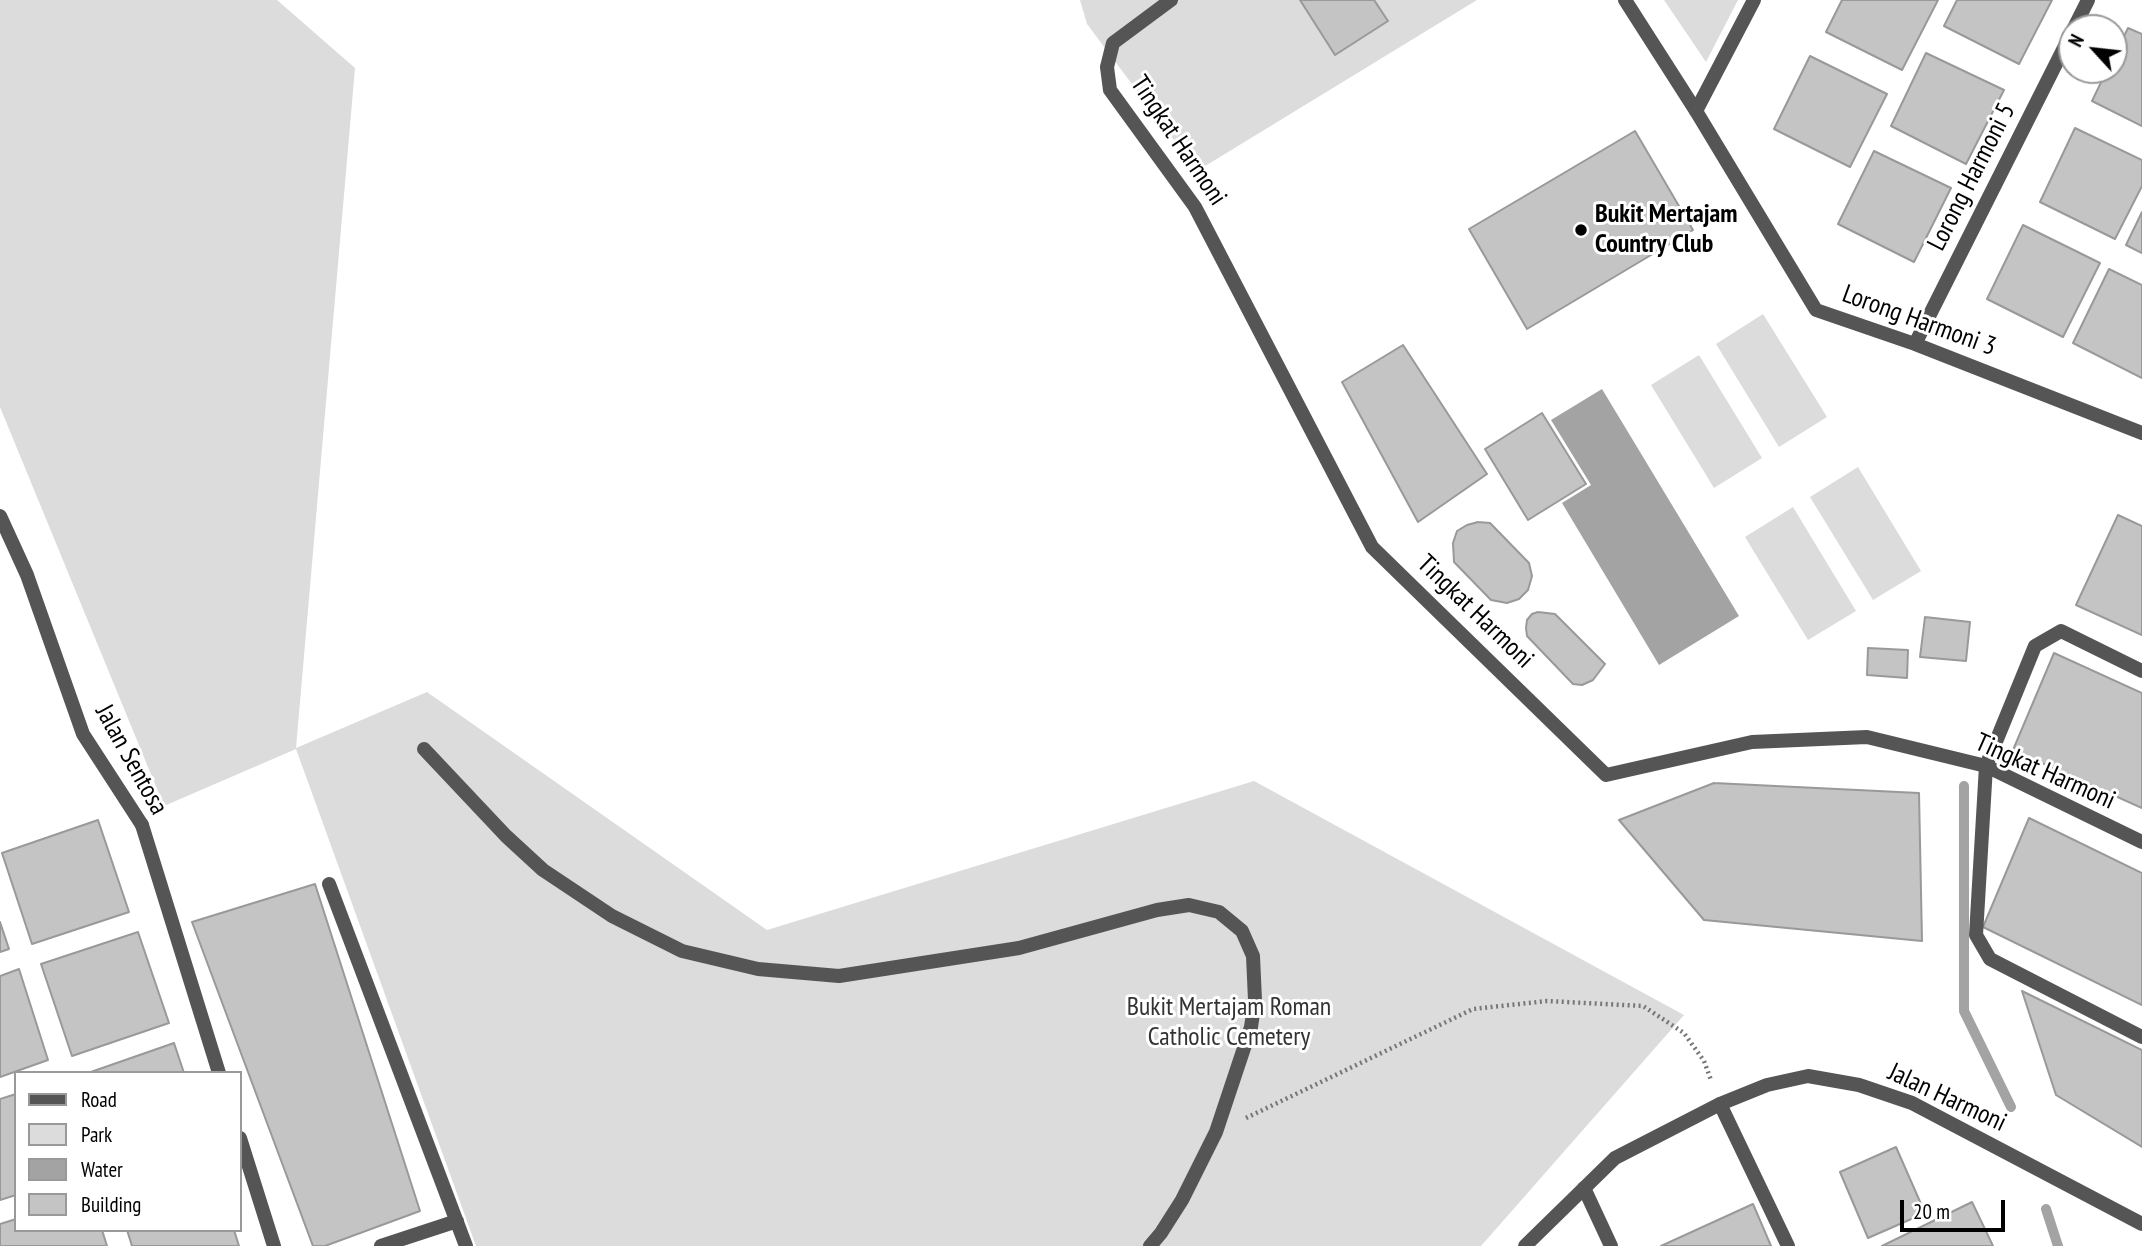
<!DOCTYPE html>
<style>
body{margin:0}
#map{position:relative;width:2142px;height:1246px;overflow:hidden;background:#fff;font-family:"PT Sans Narrow",sans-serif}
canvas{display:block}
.legend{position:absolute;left:14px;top:1071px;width:228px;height:161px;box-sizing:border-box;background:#fff;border:2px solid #999;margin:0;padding:9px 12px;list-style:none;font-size:21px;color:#000}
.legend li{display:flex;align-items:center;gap:14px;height:35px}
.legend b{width:35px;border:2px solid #999}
.north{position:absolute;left:2058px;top:14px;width:70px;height:70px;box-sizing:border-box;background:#fff;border:2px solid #999;border-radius:50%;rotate:297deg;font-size:19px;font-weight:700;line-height:28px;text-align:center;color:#000}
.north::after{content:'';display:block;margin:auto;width:24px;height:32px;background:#000;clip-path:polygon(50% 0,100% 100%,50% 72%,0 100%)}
.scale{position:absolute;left:1900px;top:1200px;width:105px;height:32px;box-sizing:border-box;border:4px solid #000;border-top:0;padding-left:9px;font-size:21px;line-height:24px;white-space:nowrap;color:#000;-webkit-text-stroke:5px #fff;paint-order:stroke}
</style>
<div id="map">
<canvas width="2142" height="1246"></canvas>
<ul class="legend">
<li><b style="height:9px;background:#555"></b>Road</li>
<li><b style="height:19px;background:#dcdcdc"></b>Park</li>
<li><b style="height:19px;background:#a3a3a3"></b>Water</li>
<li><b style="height:19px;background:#c4c4c4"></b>Building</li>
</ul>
<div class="north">N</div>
<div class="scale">20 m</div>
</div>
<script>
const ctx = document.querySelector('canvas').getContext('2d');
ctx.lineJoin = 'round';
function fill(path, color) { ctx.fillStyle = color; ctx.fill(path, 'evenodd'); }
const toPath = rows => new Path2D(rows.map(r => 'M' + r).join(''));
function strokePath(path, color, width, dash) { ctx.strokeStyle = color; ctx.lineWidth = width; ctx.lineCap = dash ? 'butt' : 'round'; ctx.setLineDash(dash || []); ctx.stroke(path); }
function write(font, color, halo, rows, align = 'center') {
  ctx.font = font + ' "PT Sans Narrow",sans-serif'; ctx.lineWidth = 6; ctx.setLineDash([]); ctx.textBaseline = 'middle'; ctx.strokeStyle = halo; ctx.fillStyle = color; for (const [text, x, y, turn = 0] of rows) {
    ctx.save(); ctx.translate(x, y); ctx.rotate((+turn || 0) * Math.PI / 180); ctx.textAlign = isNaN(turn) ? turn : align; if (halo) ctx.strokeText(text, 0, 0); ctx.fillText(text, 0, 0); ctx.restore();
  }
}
const green = toPath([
 [0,0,277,0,355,68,296,748,427,692,767,930,1254,781,1684,1015,1481,1246,476,1246,296,749,164,806,0,407],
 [1080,0,1477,0,1197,171,1087,24],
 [1664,0,1738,0,1706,62],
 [1763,314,1827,417,1779,447,1716,344],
 [1699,355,1762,458,1714,488,1651,385],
 [1858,467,1921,571,1873,600,1810,497],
 [1793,507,1856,611,1808,640,1745,537]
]);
const water = toPath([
 [1602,389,1739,616,1659,665,1562,503,1591,485,1551,420]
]);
const stream = toPath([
 [1964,786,1964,1011,2011,1107],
 [2046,1209,2058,1246]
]);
const building = toPath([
 [1300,0,1374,0,1388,21,1335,55,1300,0],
 [1842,0,1938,0,1902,70,1826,32,1842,0],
 [1957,0,2052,0,2019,64,1944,26,1957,0],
 [2128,28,2142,34,2142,126,2092,101,2107,70,2114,70,2114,57,2128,28],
 [1926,53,2004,90,1966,164,1891,126,1926,53],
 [1810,56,1887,94,1850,167,1774,129,1810,56],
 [2075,128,2142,160,2142,186,2115,239,2040,202,2075,128],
 [1635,131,1693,230,1527,329,1469,229,1635,131],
 [1874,151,1951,188,1914,262,1838,224,1874,151],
 [2142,212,2142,253,2126,245,2142,212],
 [2023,225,2100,263,2063,337,1987,299,2023,225],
 [2109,269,2142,285,2142,378,2073,343,2109,269],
 [1403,345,1487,474,1418,522,1342,382,1403,345],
 [1542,413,1586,484,1528,520,1485,449,1542,413],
 [2118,515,2142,526,2142,635,2076,605,2118,515],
 [1478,522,1490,523,1529,563,1532,576,1528,590,1519,599,1507,603,1491,600,1454,562,1453,543,1457,531,1467,525,1478,522],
 [1538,612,1555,614,1605,664,1593,680,1582,685,1573,684,1527,636,1526,628,1527,620,1532,614,1538,612],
 [1925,617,1970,622,1966,661,1920,657,1925,617],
 [1868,648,1908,650,1907,678,1867,675,1868,648],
 [2054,653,2142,693,2142,808,2013,750,2054,653],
 [1714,783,1919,793,1922,941,1704,920,1619,820,1714,783],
 [2029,818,2142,873,2142,1005,1983,927,2029,818],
 [98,820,129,912,32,944,2,853,98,820],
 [315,884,420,1211,325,1246,313,1246,192,922,315,884],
 [0,922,9,949,0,952,0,922],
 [138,932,169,1023,72,1056,41,964,138,932],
 [19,969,48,1060,0,1077,0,976,19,969],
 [2022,991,2142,1050,2142,1147,2056,1095,2022,991],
 [174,1043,184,1073,88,1073,174,1043],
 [16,1094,16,1195,0,1200,0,1099,16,1094],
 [1896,1147,1925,1213,1868,1238,1840,1172,1896,1147],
 [1972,1202,1993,1246,1882,1246,1972,1202],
 [1753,1204,1771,1246,1661,1246,1753,1204],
 [16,1219,16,1230,102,1230,107,1246,0,1246,0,1224,16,1219],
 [127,1230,234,1230,239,1246,132,1246,127,1230]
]);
const path = toPath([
 [1246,1118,1473,1009,1547,1001,1643,1006,1684,1033,1704,1061,1711,1080]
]);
const service = toPath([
 [1625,0,1696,111],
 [0,516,27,575,83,734,142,825],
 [2142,671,2061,631,2035,646,1986,766,1976,935,1990,959,2142,1037],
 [424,749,506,836,543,870,612,916,682,951,758,969,839,976,1019,948,1157,910,1189,905,1219,912,1242,931,1253,956,1255,1000,1251,1027,1216,1132,1182,1200,1161,1233,1150,1246],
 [329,884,466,1246],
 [1584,1188,1611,1246],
 [381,1246,457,1221]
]);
const minor = toPath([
 [1171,0,1113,43,1107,67,1110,90,1195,207,1372,547,1606,775,1752,742,1867,737,1986,766,2142,842],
 [1754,0,1696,111,1816,310,1915,344,2142,433],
 [2074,28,2088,0],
 [1915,344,2072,32],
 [142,825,219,1073],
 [1720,1104,1788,1246],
 [240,1138,274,1246]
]);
const tertiary = toPath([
 [1525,1246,1615,1158,1720,1104,1767,1085,1808,1076,1859,1085,1912,1103,2142,1224]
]);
const markers = [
 [1581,230,7,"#000"]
];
const streetNames = [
 ["Tingkat Harmoni",1178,141,56],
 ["Lorong Harmoni 5",1972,177,-63],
 ["Lorong Harmoni 3",1919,321,20],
 ["Tingkat Harmoni",1475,612,44],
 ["Jalan Sentosa",131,760,61],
 ["Tingkat Harmoni",2045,772,24],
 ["Jalan Harmoni",1947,1098,25]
];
const poiNames = [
 ["Bukit Mertajam",1595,215],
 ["Country Club",1595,245]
];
const parkNames = [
 ["Bukit Mertajam Roman",1229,1008],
 ["Catholic Cemetery",1229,1038]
];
fill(green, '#dcdcdc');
fill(water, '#a3a3a3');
strokePath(stream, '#a3a3a3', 10);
fill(building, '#c4c4c4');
strokePath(building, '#999', 2);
strokePath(path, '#777', 4.5, [2, 3.5]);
strokePath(service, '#555', 14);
strokePath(minor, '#555', 14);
strokePath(tertiary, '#555', 14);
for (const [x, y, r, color] of markers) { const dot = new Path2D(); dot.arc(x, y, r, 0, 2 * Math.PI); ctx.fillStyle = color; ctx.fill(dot); strokePath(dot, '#fff', 2.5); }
write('26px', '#000', '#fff', streetNames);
write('bold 26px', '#000', '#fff', poiNames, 'left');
write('26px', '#333', '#fff', parkNames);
</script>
